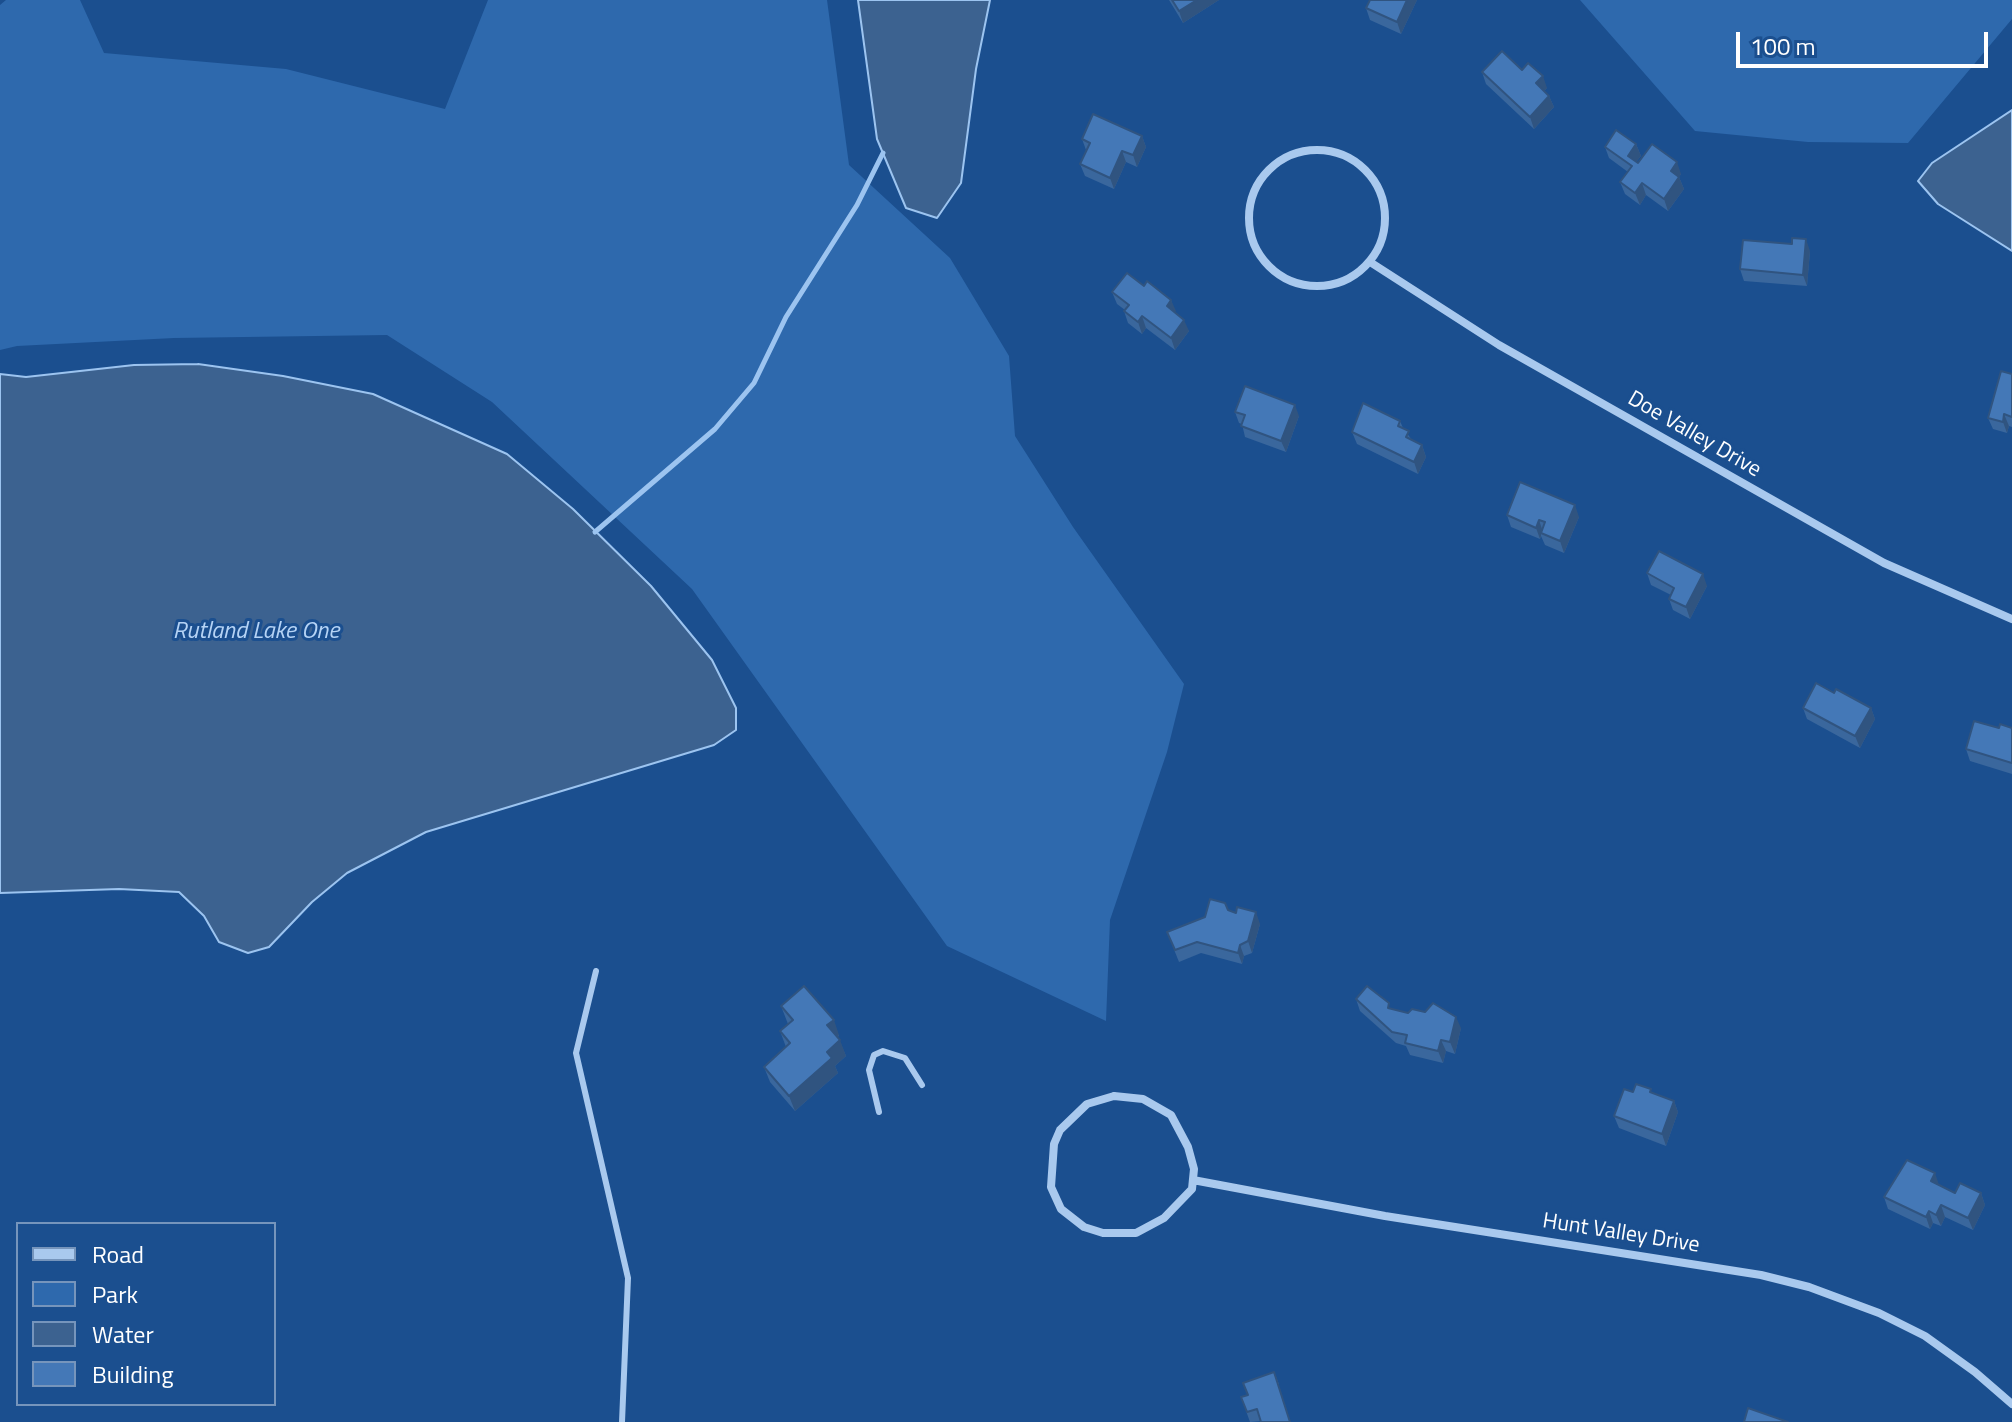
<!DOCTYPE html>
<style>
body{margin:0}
#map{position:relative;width:2012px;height:1422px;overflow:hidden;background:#1b4f8f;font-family:"Titillium Web",sans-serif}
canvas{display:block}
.legend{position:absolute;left:16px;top:1222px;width:260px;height:184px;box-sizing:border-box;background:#1b4f8f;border:2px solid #7695bc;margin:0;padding:10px 14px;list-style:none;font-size:24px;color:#fff}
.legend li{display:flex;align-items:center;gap:16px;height:40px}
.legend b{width:40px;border:2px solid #7695bc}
.scale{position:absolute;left:1736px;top:32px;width:252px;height:36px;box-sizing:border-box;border:4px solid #fff;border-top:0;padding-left:10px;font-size:24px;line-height:28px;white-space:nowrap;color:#fff;-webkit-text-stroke:6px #1b4f8f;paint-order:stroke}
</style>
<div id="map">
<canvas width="2012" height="1422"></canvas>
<ul class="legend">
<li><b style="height:10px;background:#a9c9ee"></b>Road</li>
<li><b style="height:22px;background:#2e69ad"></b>Park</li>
<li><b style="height:22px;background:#3c6290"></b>Water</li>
<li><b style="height:22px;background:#4478b7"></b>Building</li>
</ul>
<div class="scale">100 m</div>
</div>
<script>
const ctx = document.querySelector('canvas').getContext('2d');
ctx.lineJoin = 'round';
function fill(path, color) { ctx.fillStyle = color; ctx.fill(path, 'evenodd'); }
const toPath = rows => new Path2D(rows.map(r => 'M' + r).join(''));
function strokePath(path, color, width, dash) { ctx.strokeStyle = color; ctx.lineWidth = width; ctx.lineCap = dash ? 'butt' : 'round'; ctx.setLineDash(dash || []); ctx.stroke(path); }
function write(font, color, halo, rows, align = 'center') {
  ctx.font = font + ' "Titillium Web",sans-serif'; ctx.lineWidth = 6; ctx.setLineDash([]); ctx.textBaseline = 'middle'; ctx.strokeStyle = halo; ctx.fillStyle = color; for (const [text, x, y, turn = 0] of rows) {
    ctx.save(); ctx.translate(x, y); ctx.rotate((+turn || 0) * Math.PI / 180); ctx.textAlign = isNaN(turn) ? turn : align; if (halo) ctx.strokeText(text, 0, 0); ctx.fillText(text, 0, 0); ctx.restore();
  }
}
const green = toPath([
 [6,0,80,0,104,53,286,69,445,109,488,0,827,0,849,165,950,258,1009,356,1015,436,1073,527,1184,684,1167,752,1110,920,1106,1021,947,946,692,589,492,402,387,335,174,338,17,346,0,350,0,5],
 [1580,0,2012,0,2012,19,1908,143,1808,142,1695,131]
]);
const water = toPath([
 [858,0,990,0,976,69,961,183,937,218,906,208,877,139,858,0],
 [2012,110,2012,251,1938,204,1918,181,1932,163,2012,110],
 [198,364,283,376,373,394,507,454,573,509,651,586,712,660,736,708,736,730,714,745,426,832,347,873,312,902,269,947,248,953,219,942,204,916,179,892,119,889,0,893,0,374,26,377,134,365,198,364]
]);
const stream = toPath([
 [595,532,715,429,754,383,786,317,857,205,883,153]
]);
const lane = toPath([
 [596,971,576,1053,628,1278,622,1422],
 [879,1112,869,1070,874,1055,883,1051,905,1058,922,1085]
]);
const street = toPath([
 '1249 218a68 68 0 1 1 136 0a68 68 0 1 1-136 0Z',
 [1370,262,1499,345,1884,563,2012,619],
 [1114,1096,1143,1099,1171,1115,1188,1147,1194,1169,1192,1189,1164,1218,1136,1233,1103,1233,1084,1227,1061,1209,1051,1187,1054,1144,1060,1130,1087,1104,1114,1096],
 [1193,1180,1385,1216,1761,1275,1809,1287,1879,1313,1925,1336,1975,1372,2012,1404]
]);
const wall = toPath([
 [1169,0,1219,0,1183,23],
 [1417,0,1401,34,1370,20,1366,8],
 [1522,70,1547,88,1544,91,1549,96,1554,107,1534,129,1486,84,1482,72],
 [1142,136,1146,147,1137,167,1126,162,1114,189,1085,176,1080,164,1086,150,1082,139],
 [1636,144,1641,156,1636,162,1681,174,1679,177,1684,189,1668,211,1646,195,1640,205,1625,194,1620,182,1628,172,1609,158,1605,147],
 [1810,251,1807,286,1744,281,1740,269],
 [1144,286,1171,300,1175,312,1189,331,1175,350,1146,328,1142,334,1128,323,1124,311,1125,310,1117,304,1112,292],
 [2012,374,2012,427,2009,426,2007,433,1993,429,1988,418],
 [1235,412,1299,416,1286,452,1245,437,1242,424,1239,423],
 [1400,421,1403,428,1412,440,1422,445,1426,457,1418,474,1357,444,1352,432],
 [1507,515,1579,517,1564,553,1545,545,1541,536,1540,539,1511,527],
 [1647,573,1707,586,1690,619,1673,610,1669,599,1671,595,1651,585],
 [1834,693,1871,708,1875,719,1860,748,1807,719,1803,708],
 [1999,728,2012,728,2012,774,1970,761,1966,749],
 [1228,910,1260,924,1252,953,1244,956,1242,964,1201,953,1179,962,1167,932,1205,917],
 [1356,999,1461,1028,1455,1054,1446,1051,1443,1063,1410,1055,1406,1046,1396,1043,1360,1011],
 [781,1006,839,1035,838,1037,846,1056,835,1066,838,1073,795,1111,770,1082,764,1067,786,1047,780,1031,788,1024],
 [1633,1092,1653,1093,1674,1101,1678,1112,1666,1146,1619,1128,1614,1116],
 [1955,1193,1981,1193,1985,1205,1973,1230,1945,1217,1941,1226,1933,1223,1930,1229,1888,1209,1884,1197],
 [1274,1372,1279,1384,1261,1421,1250,1422,1241,1397,1248,1395]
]);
const shadedWall = toPath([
 [1197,0,1219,0,1183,23,1179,11],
 [1407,0,1417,0,1401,34,1397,22],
 [1543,76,1547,88,1541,95,1536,83],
 [1549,96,1554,107,1534,129,1530,117],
 [1142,136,1146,147,1137,167,1133,155],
 [1636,144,1641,156,1632,167,1628,156],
 [1122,151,1126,162,1114,189,1110,178],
 [1677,162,1681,174,1675,183,1671,171],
 [1679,177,1684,189,1668,211,1664,199],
 [1642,183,1646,195,1640,205,1635,193],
 [1806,239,1810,251,1807,286,1803,275],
 [1171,300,1176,311,1171,318,1167,306],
 [1142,316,1146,328,1142,334,1138,322],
 [1184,320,1189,331,1175,350,1171,338],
 [1295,405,1299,416,1286,452,1281,441],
 [2004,414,2009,426,2007,433,2003,422],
 [1422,445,1426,457,1418,474,1414,462],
 [1575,505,1579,517,1564,553,1560,541],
 [1539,520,1543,532,1541,533,1541,536,1540,539,1536,528],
 [1703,574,1707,586,1690,619,1686,607],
 [1871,708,1875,719,1860,748,1855,736],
 [1256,912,1260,924,1252,953,1248,941],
 [1240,945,1244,956,1242,964,1238,953],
 [1456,1017,1461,1028,1455,1054,1450,1042],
 [834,1020,839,1035,833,1041,827,1025],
 [840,1040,846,1056,835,1066,838,1073,795,1111,789,1096,827,1052],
 [1441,1040,1446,1051,1443,1063,1438,1051],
 [1674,1101,1678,1112,1666,1146,1662,1134],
 [1935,1173,1939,1185,1931,1181],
 [1981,1193,1985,1205,1973,1230,1968,1218],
 [1941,1205,1945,1217,1941,1226,1936,1215],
 [1929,1211,1933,1223,1930,1229,1926,1217]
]);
const building = toPath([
 [1172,0,1197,0,1179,11,1172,0],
 [1370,0,1407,0,1397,22,1366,8,1370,0],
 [1502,51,1522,70,1528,63,1543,76,1536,83,1549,96,1530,117,1482,72,1502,51],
 [1093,114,1142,136,1133,155,1122,151,1110,178,1080,164,1090,143,1082,139,1093,114],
 [1616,130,1636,144,1628,156,1638,163,1652,144,1677,162,1671,171,1679,177,1664,199,1642,183,1635,193,1620,182,1632,166,1605,147,1616,130],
 [1792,238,1806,239,1803,275,1740,269,1743,240,1792,244,1792,238],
 [1127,273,1144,286,1147,281,1171,300,1167,306,1184,320,1171,338,1142,316,1138,322,1124,311,1129,305,1112,292,1127,273],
 [2001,371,2012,374,2012,417,2004,414,2003,422,1988,418,2001,371],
 [1245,386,1295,405,1281,441,1241,426,1245,415,1235,412,1245,386],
 [1363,403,1400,421,1398,426,1409,431,1406,437,1422,445,1414,462,1352,432,1363,403],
 [1520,482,1575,505,1560,541,1541,533,1545,522,1539,520,1536,528,1507,515,1520,482],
 [1659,551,1703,574,1686,607,1669,599,1674,588,1647,573,1659,551],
 [1816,683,1834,693,1836,689,1871,708,1855,736,1803,708,1816,683],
 [1974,721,1999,728,2000,724,2012,728,2012,763,1966,749,1974,721],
 [1210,899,1225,903,1228,910,1236,913,1237,907,1256,912,1248,941,1240,945,1238,953,1197,942,1175,950,1167,932,1205,917,1210,899],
 [804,986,834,1020,827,1025,840,1040,827,1052,832,1058,789,1096,764,1067,790,1043,780,1031,793,1020,781,1006,804,986],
 [1367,986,1389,1003,1388,1008,1408,1013,1412,1009,1425,1012,1433,1003,1456,1017,1450,1042,1441,1040,1438,1051,1405,1043,1407,1035,1392,1032,1356,999,1367,986],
 [1636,1084,1651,1089,1650,1092,1674,1101,1662,1134,1614,1116,1624,1089,1633,1092,1636,1084],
 [1907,1160,1935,1173,1931,1181,1955,1193,1960,1183,1981,1193,1968,1218,1941,1205,1936,1215,1929,1211,1926,1217,1884,1197,1907,1160],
 [1274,1372,1290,1422,1261,1422,1257,1409,1247,1412,1241,1397,1248,1395,1243,1383,1274,1372],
 [1748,1408,1788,1422,1744,1422,1748,1408]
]);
const streetNames = [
 ["Doe Valley Drive",1694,435,30],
 ["Hunt Valley Drive",1621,1234,9]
];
const waterNames = [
 ["Rutland Lake One",256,632]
];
fill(green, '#2e69ad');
fill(water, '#3c6290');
strokePath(water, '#9cc4f0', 2);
strokePath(stream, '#9cc4f0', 5);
strokePath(lane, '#a9c9ee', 6);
strokePath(street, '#a9c9ee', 8);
fill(wall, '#3a679d');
fill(shadedWall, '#305480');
fill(building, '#4478b7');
strokePath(building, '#305480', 2);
write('22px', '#fff', '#1b4f8f', streetNames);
write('italic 24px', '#b5d3f5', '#1b4f8f', waterNames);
</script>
